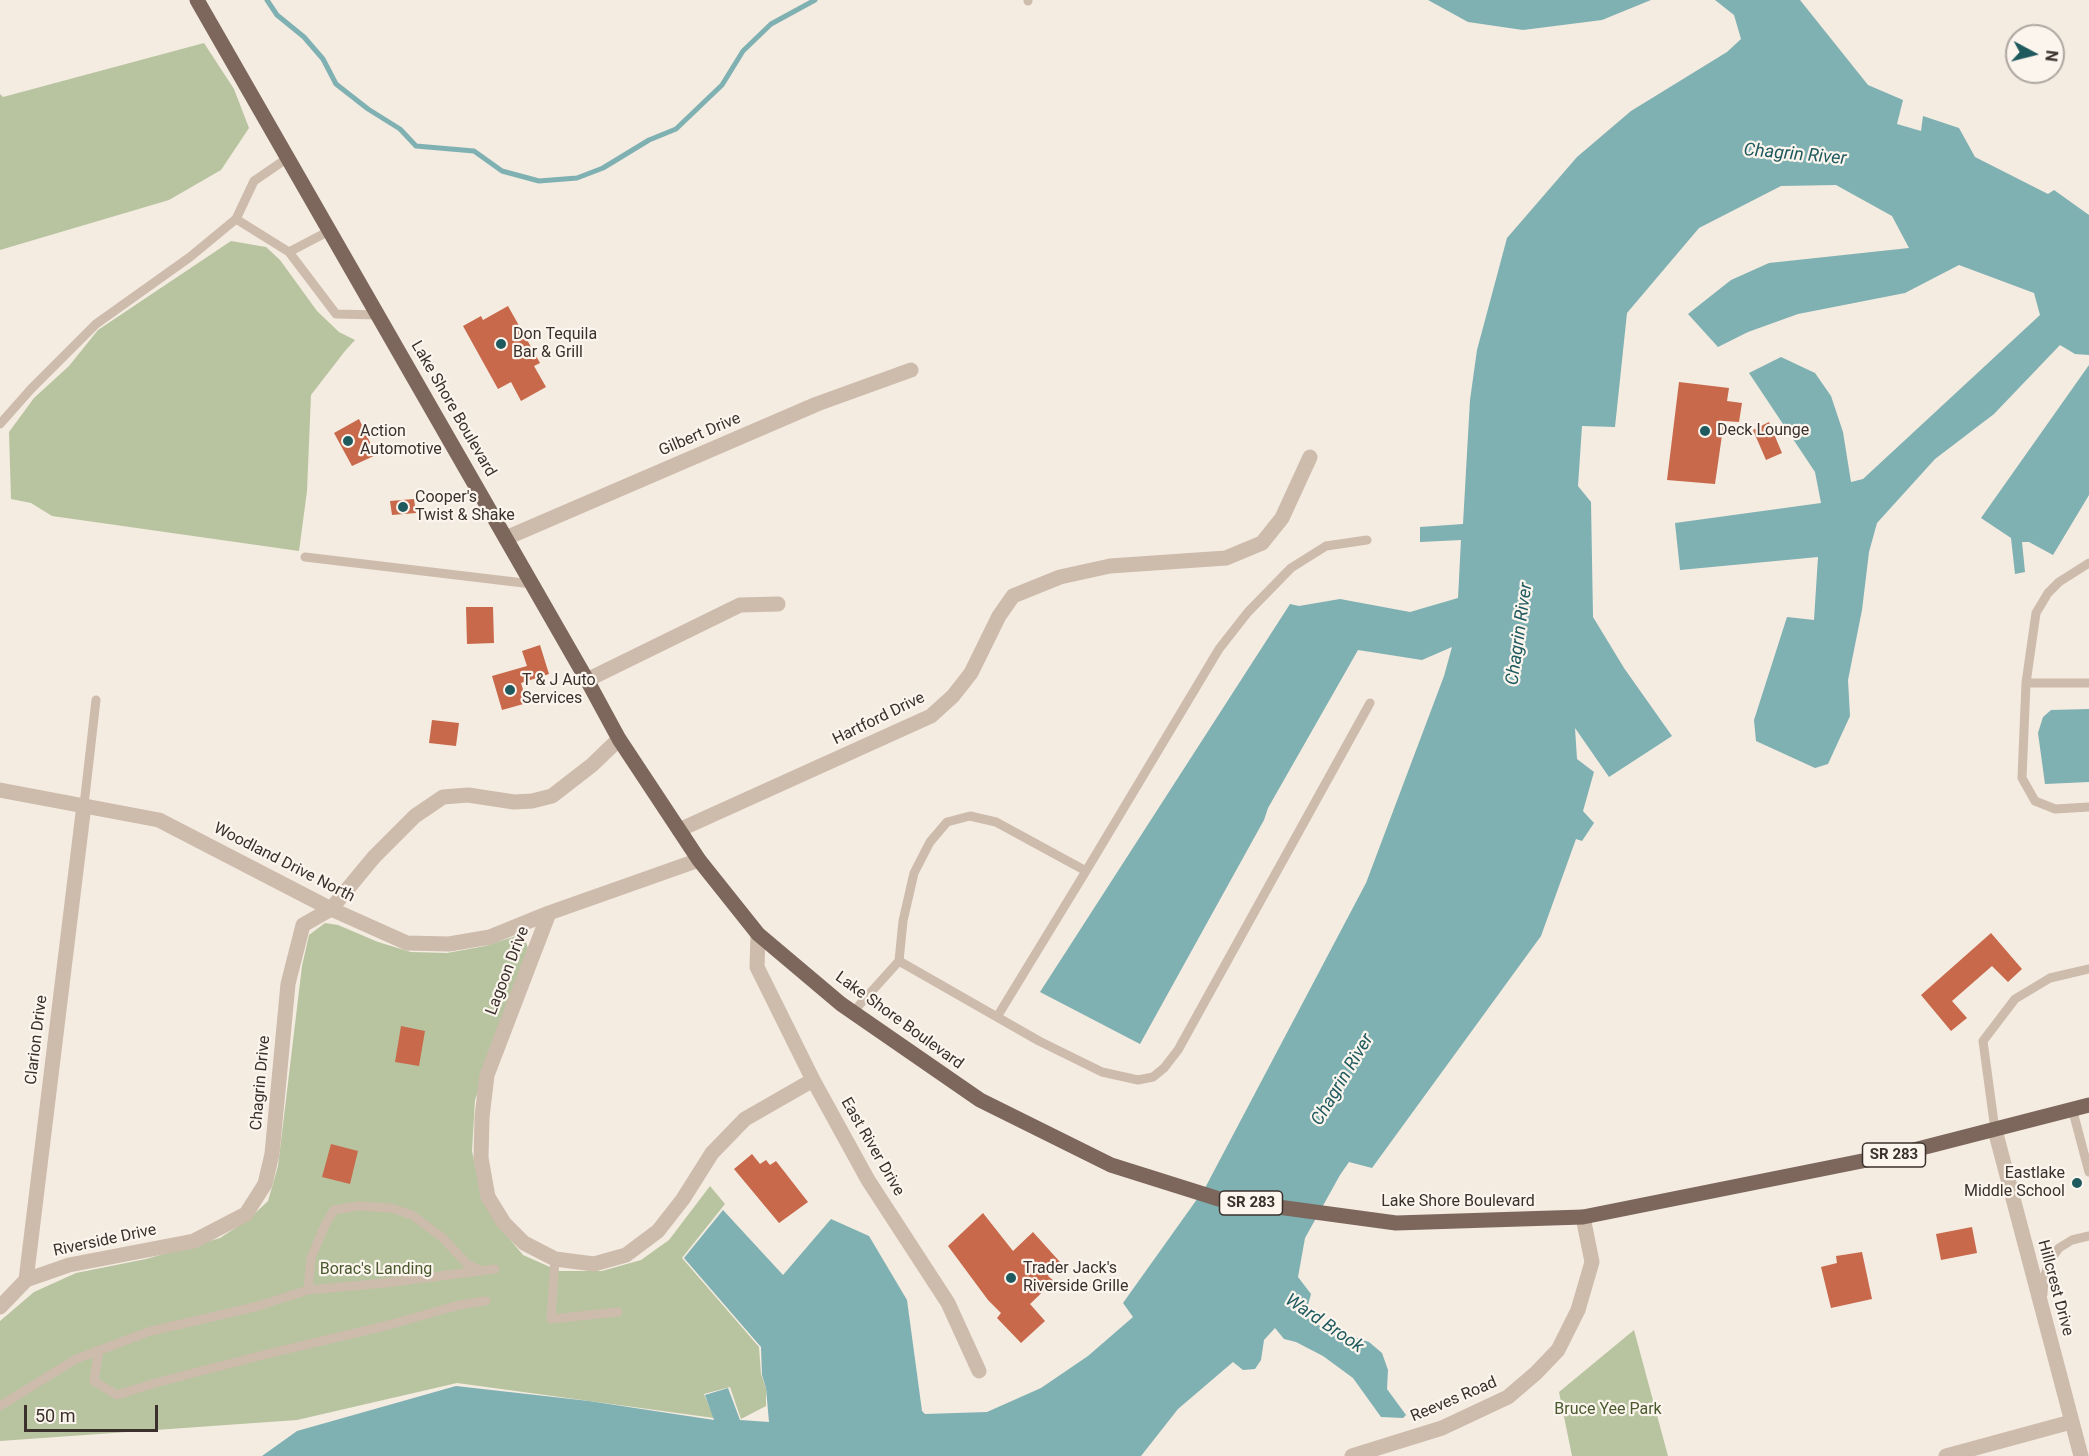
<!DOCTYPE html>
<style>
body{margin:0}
#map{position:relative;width:2089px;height:1456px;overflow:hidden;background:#f4ebe1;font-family:Roboto,sans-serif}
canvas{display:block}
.north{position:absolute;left:2005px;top:24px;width:60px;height:60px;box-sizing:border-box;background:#fbf5ee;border:2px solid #aea6a0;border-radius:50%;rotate:97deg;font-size:16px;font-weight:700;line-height:24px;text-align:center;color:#3b302b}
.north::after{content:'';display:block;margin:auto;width:21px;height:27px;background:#1f5a5e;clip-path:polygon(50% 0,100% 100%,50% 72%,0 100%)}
.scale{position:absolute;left:24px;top:1405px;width:134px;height:27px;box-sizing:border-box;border:3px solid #3b302b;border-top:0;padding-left:8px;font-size:18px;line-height:21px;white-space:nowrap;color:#3b302b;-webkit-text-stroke:4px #fbf5ee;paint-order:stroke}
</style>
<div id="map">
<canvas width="2089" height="1456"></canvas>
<div class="north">N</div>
<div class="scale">50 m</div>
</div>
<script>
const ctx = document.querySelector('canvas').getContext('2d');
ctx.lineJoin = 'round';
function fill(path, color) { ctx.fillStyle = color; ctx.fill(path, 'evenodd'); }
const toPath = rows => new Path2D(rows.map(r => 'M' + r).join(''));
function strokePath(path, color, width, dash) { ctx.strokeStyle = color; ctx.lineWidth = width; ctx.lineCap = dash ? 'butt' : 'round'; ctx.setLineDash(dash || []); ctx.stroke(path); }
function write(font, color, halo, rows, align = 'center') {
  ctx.font = font + ' Roboto,sans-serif'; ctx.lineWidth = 4.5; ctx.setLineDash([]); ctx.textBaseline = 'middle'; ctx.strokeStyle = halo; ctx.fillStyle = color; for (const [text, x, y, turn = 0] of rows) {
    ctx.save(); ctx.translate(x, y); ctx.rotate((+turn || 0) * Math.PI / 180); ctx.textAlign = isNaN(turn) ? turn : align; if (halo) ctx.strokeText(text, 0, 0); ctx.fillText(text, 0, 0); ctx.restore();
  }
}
const green = toPath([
 [204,43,234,89,249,128,221,170,169,200,0,250,0,94,3,97],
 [231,241,266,247,280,260,317,311,339,332,355,340,345,351,311,395,307,491,299,551,52,516,31,503,11,499,9,432,34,398,69,366,98,330],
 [325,923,338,925,378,942,411,952,447,953,485,946,516,936,525,939,529,951,475,1100,472,1151,481,1194,503,1231,523,1255,559,1271,602,1271,641,1260,669,1240,710,1186,725,1204,682,1258,759,1347,761,1374,766,1388,766,1406,741,1419,730,1387,704,1394,714,1418,457,1383,297,1420,0,1441,0,1321,34,1292,76,1273,146,1259,220,1238,249,1219,268,1201,278,1166,302,966,309,935],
 [1634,1330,1668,1456,1572,1456,1559,1392]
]);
const water = toPath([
 [1428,0,1651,0,1602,20,1523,30,1468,22],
 [1715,0,1800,0,1868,85,1903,100,1897,124,1921,131,1923,116,1959,128,1975,157,2048,194,2054,190,2089,215,2089,355,2075,354,2060,345,1994,414,1935,459,1877,523,1869,552,1862,610,1848,680,1850,716,1828,764,1815,768,1756,741,1754,720,1787,617,1814,620,1818,557,1680,570,1675,523,1821,503,1815,472,1749,373,1781,357,1815,373,1831,396,1843,432,1851,482,1863,479,2040,315,2034,293,1959,265,1905,293,1798,314,1748,332,1718,347,1688,314,1731,280,1769,263,1909,248,1892,216,1836,185,1781,186,1699,228,1627,313,1615,427,1582,426,1578,486,1591,502,1593,617,1624,668,1672,736,1609,777,1575,728,1577,759,1594,772,1583,811,1594,823,1582,841,1576,839,1541,936,1372,1168,1349,1162,1340,1175,1305,1238,1298,1277,1311,1294,1305,1316,1320,1326,1369,1342,1382,1353,1388,1370,1387,1389,1406,1415,1403,1418,1381,1417,1353,1378,1323,1356,1296,1342,1284,1339,1275,1328,1264,1340,1261,1360,1255,1369,1243,1370,1233,1362,1178,1409,1141,1456,262,1456,297,1431,456,1386,589,1401,714,1420,705,1395,728,1388,740,1420,769,1422,766,1388,762,1375,761,1347,684,1258,723,1210,783,1275,831,1219,869,1236,907,1300,922,1411,925,1414,987,1412,1041,1388,1088,1356,1133,1317,1123,1303,1205,1188,1366,883,1444,676,1452,647,1422,660,1358,650,1268,808,1264,820,1140,1044,1040,992,1290,604,1299,606,1340,599,1410,612,1458,598,1461,540,1420,542,1420,527,1463,524,1470,400,1477,350,1507,238,1577,157,1631,111,1727,52,1741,39,1734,15],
 [2089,365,2089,495,2053,555,2029,542,2022,542,2025,572,2015,574,2011,538,1981,518],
 [2089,709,2089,782,2045,784,2038,733,2043,717,2051,710]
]);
const stream = toPath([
 [267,0,277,15,304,37,323,59,336,84,368,109,400,129,416,146,474,151,502,171,539,181,577,178,603,168,649,140,676,129,722,85,743,51,771,24,815,0]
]);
const building = toPath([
 [508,306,540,363,534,366,546,387,521,401,511,382,498,389,463,326,481,316,483,320],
 [1679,382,1729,388,1727,401,1742,403,1739,422,1724,421,1715,484,1667,480],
 [359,419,376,455,352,466,334,433],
 [1769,422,1782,453,1766,460,1753,430],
 [414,499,416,513,392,515,390,501],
 [466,607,493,607,494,643,467,644],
 [540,645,549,674,521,683,527,703,502,710,492,676,527,666,522,651],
 [432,720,459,723,456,746,429,743],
 [1991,933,2022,969,2008,982,1992,966,1952,1001,1967,1018,1951,1031,1921,995],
 [401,1026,425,1031,419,1066,395,1062],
 [331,1144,358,1151,350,1184,322,1177],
 [752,1154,760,1164,766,1160,770,1165,776,1161,808,1202,779,1223,734,1169],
 [983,1213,1013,1251,1033,1232,1060,1262,1048,1276,1054,1281,1030,1304,1045,1321,1021,1343,997,1318,1001,1313,988,1300,948,1246],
 [1972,1227,1977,1253,1941,1260,1936,1234],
 [1862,1252,1872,1299,1831,1308,1821,1267,1837,1263,1836,1256]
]);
const service = toPath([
 [1028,1,1028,0],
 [236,219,289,252,336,314,379,315],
 [289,252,331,230],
 [0,424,31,389,96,324,190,257,236,219,254,181,289,157],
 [305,557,532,584],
 [2089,563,2059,582,2048,593,2036,613,2026,683,2022,778,2035,801,2055,809,2089,807],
 [2026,683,2089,683],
 [84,805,96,700],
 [899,961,903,921,914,873,930,842,947,822,970,816,996,822,1086,871,1219,649,1248,612,1291,568,1326,546,1367,540],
 [853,1012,899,961,1039,1041,1102,1072,1138,1080,1153,1077,1164,1068,1178,1050,1370,703],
 [997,1017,1086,871],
 [2072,1108,2089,1172],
 [1995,1130,1983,1041,2015,999,2050,978,2089,969],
 [555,1259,551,1319,618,1312],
 [308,1290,311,1258,325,1225,334,1210,358,1206,391,1208,412,1215,443,1238,467,1264,482,1271],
 [2043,1294,2044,1278,2050,1260,2059,1248,2072,1240,2089,1236],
 [99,1350,94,1381,117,1395,155,1383,267,1354,389,1325,459,1305,486,1301],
 [0,1406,76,1359,151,1331,255,1307,308,1290,385,1283,495,1269]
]);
const minor = toPath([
 [506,538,817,404,911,370],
 [587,680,740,605,778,604],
 [0,790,159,820,331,909,407,943,449,944,490,937,549,913,699,860],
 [679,830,931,716,953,696,971,673,999,616,1013,596,1060,577,1110,566,1226,558,1262,543,1282,518,1310,457],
 [549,913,487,1075,482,1117,481,1158,488,1197,504,1223,524,1243,555,1259,594,1264,626,1255,658,1231,683,1199,712,1153,745,1119,813,1080],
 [758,934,757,967,813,1080,868,1180,948,1303,979,1371],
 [1995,1130,2081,1456],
 [26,1280,84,805],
 [0,1307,26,1280,69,1265,194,1241,246,1214,265,1184,272,1154,288,984,303,925,331,909,374,857,415,816,443,797,468,795,514,802,532,801,552,796,592,765,619,739],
 [1352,1456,1442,1428,1508,1397,1536,1373,1558,1350,1578,1310,1592,1262,1583,1217],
 [1946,1456,2071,1422]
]);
const primary = toPath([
 [197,0,587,680,619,739,699,860,758,934,841,1004,980,1100,1111,1165,1219,1199,1396,1223,1583,1217,1902,1153,2089,1105]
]);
const markers = [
 [501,344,6,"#1f5a5e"],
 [1705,431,6,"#1f5a5e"],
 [348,441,6,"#1f5a5e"],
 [403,507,6,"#1f5a5e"],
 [510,690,6,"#1f5a5e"],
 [2077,1183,6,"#1f5a5e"],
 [1011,1278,6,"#1f5a5e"]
];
const shields = [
 [1894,1155,63],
 [1251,1203,63]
];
const shieldNames = [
 ["SR 283",1894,1155],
 ["SR 283",1251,1203]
];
const poiNames = [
 ["Don Tequila",513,335],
 ["Bar & Grill",513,353],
 ["Deck Lounge",1717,431],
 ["Action",360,432],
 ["Automotive",360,450],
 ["Cooper's",415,498],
 ["Twist & Shake",415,516],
 ["T & J Auto",522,681],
 ["Services",522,699],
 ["Eastlake",2065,1174,"right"],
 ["Middle School",2065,1192,"right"],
 ["Trader Jack's",1023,1269],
 ["Riverside Grille",1023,1287]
];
const streetNames = [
 ["Lake Shore Boulevard",453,409,60],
 ["Gilbert Drive",700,435,-23],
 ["Hartford Drive",879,719,-26],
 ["Woodland Drive North",284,863,27],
 ["Lagoon Drive",508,971,-69],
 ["Lake Shore Boulevard",899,1021,36],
 ["Clarion Drive",37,1040,-83],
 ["Chagrin Drive",261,1083,-85],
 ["East River Drive",872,1147,60],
 ["Lake Shore Boulevard",1458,1202],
 ["Riverside Drive",105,1241,-12],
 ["Hillcrest Drive",2055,1288,75],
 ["Reeves Road",1454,1400,-23]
];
const parkNames = [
 ["Borac's Landing",376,1270],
 ["Bruce Yee Park",1608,1410]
];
const waterNames = [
 ["Chagrin River",1795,155,5],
 ["Chagrin River",1520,634,-82],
 ["Chagrin River",1343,1080,-59],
 ["Ward Brook",1324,1324,34]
];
fill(green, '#b8c4a0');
fill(water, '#7fb0b2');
strokePath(stream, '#7fb0b2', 5);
fill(building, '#c8694b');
strokePath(service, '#cdbbac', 9);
strokePath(minor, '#cdbbac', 15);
strokePath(primary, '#7d675c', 15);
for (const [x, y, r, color] of markers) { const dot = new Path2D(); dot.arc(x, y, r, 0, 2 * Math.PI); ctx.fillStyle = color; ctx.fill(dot); strokePath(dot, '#fbf5ee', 2); }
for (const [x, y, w] of shields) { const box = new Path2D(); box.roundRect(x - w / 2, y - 12, w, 24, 4.5); ctx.fillStyle = '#fbf5ee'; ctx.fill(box); strokePath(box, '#3b302b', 1.5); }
write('bold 15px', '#3b302b', null, shieldNames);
write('16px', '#3b302b', '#fbf5ee', poiNames, 'left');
write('16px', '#3b302b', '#fbf5ee', streetNames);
write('16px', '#4a5a2e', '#fbf5ee', parkNames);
write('italic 18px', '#1f5a5e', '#fbf5ee', waterNames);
</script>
